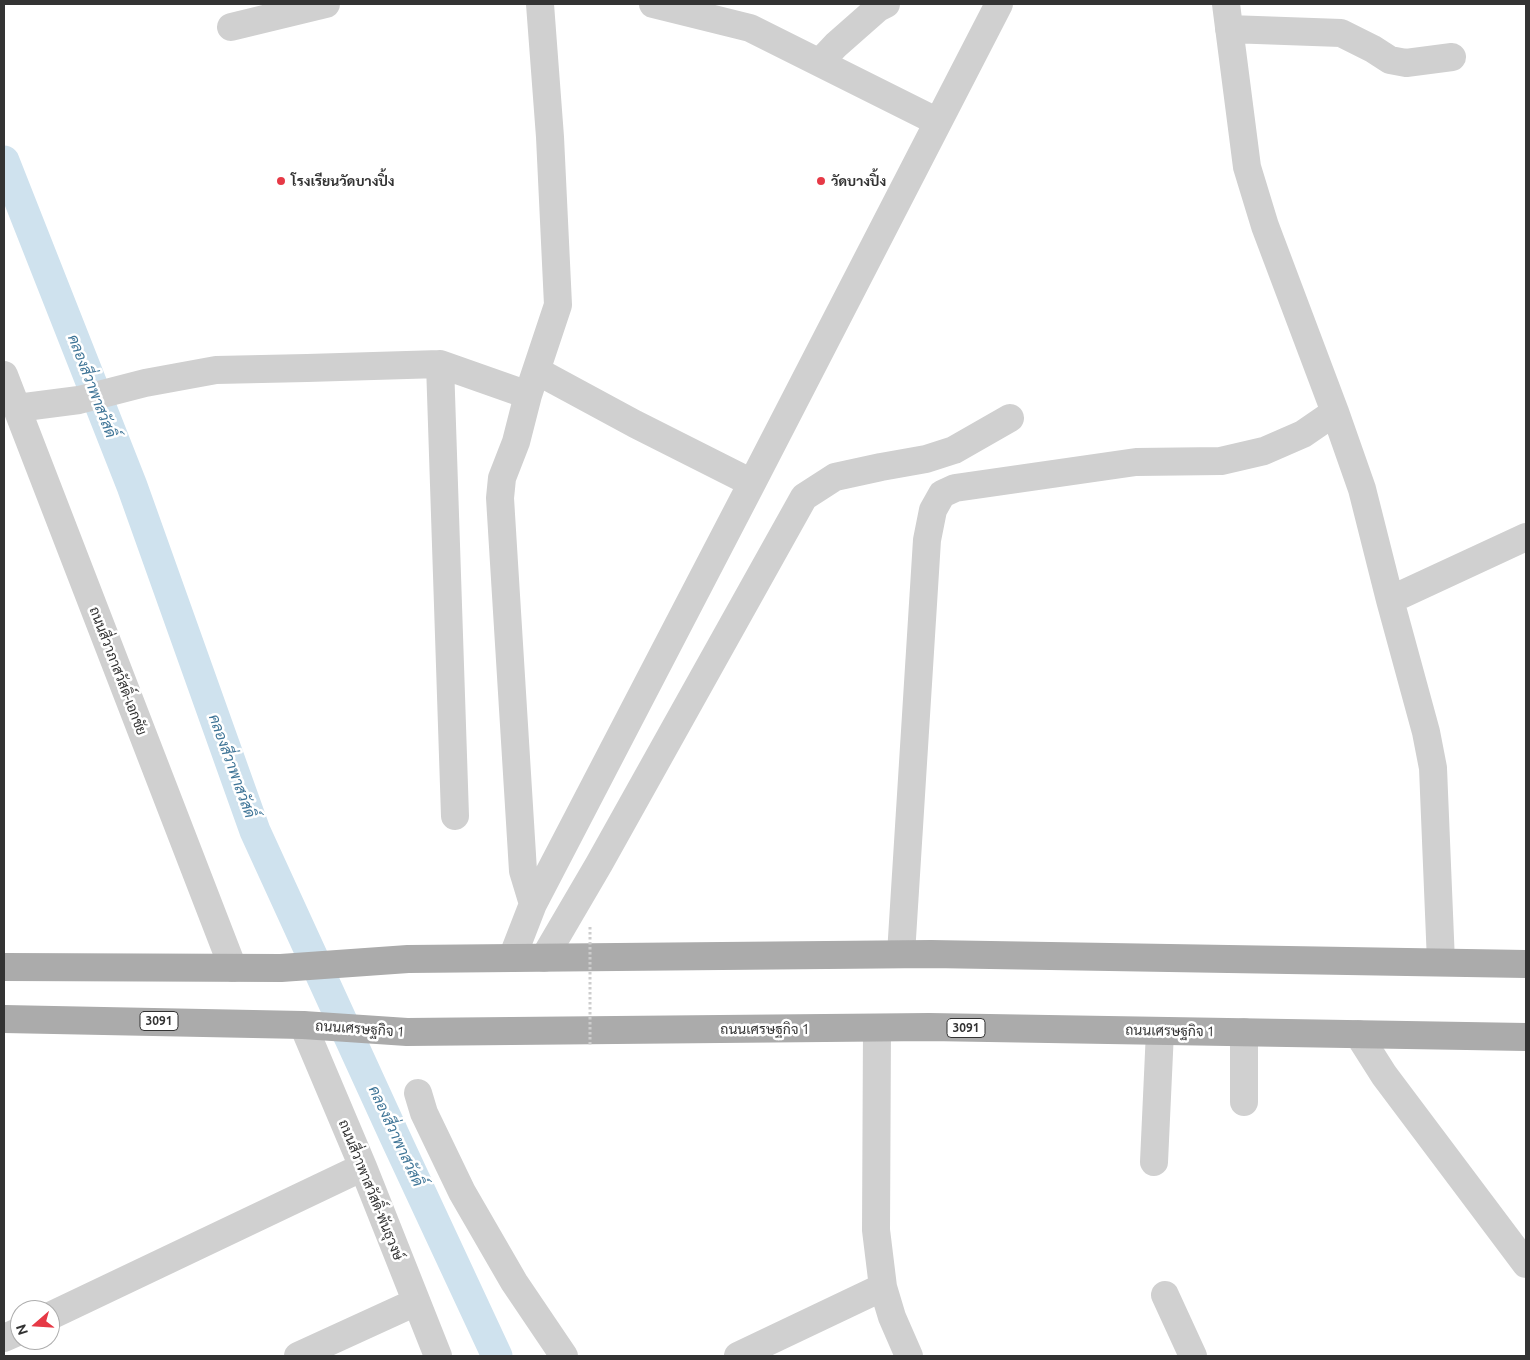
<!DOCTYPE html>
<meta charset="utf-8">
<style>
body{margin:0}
#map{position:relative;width:1530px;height:1360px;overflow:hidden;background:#fff;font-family:Ubuntu,sans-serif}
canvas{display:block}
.frame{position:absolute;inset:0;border:5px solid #333;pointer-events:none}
.north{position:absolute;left:10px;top:1300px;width:50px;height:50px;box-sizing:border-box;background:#fff;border:1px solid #adadad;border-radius:50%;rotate:251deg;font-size:14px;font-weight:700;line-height:20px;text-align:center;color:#333}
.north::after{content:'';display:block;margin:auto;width:18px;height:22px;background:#e63946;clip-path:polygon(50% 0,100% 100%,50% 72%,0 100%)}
</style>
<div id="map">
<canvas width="1530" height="1360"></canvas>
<div class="frame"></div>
<div class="north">N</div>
</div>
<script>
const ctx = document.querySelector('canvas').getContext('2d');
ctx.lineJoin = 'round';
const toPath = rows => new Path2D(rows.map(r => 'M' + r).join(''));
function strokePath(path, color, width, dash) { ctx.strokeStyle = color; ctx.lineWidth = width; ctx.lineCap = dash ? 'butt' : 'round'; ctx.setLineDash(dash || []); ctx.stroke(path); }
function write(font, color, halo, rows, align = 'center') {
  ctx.font = font + ' Ubuntu,Sarabun,sans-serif'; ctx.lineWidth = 5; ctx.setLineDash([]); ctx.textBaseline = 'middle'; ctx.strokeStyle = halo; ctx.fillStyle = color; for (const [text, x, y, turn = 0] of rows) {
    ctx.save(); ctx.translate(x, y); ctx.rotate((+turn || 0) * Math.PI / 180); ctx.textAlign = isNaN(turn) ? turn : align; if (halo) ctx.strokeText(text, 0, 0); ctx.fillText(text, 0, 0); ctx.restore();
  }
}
const canal = toPath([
 [4,161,132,486,255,831,395,1137,497,1356]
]);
const minor = toPath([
 [653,4,750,28,938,122],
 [1226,4,1247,167,1265,226,1335,412,1362,489,1390,600,1426,732,1433,768,1441,962],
 [231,27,326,4],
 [1229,29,1341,33,1373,49,1390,60,1406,63,1452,57],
 [820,62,836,45,878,8,886,4],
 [440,364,455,816],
 [537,371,635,424,752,483],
 [4,375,233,968],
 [17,408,79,400,145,383,216,370,307,368,440,364,528,395],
 [1390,600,1526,537],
 [533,904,523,871,500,498,502,478,516,442,528,395,558,305,550,137,540,4],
 [901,954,927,540,933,510,942,494,955,488,1136,462,1221,461,1264,451,1303,434,1335,412],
 [512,958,533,904,752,483,999,4],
 [544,958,599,864,804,497,835,477,881,467,926,459,954,450,1010,418],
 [303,1025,363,1167,438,1356],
 [877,1028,876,1230,883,1287,892,1317,909,1356],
 [1244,1032,1244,1102],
 [1358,1034,1384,1075,1526,1264],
 [418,1093,424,1113,462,1192,514,1282,564,1356],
 [1154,1162,1160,1031],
 [1165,1295,1193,1356],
 [50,1316,363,1167],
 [4,1338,20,1331],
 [298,1356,416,1302],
 [738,1356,883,1287]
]);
const major = toPath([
 [4,967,281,968,408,959,931,954,1526,964],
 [4,1019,303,1025,407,1032,929,1027,1526,1037]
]);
const pathBridge = toPath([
 [590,927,590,1047]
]);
const markers = [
 [281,181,5,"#e63946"],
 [821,181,5,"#e63946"]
];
const shields = [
 [159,1021,38],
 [966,1028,38]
];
const shieldNames = [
 ["3091",159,1021],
 ["3091",966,1028]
];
const poiNames = [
 ["โรงเรียนวัดบางปิ้ง",291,181],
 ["วัดบางปิ้ง",831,181]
];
const streetNames = [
 ["ถนนสี่วาภาสวัสดิ์-เอกชัย",118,671,69],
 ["ถนนเศรษฐกิจ 1",360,1029,4],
 ["ถนนเศรษฐกิจ 1",765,1029],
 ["ถนนเศรษฐกิจ 1",1170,1031,1],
 ["ถนนสี่วาพาสวัสดิ์-พันธุวงษ์",371,1190,68]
];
const waterNames = [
 ["คลองสี่วาพาสวัสดิ์",92,386,69],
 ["คลองสี่วาพาสวัสดิ์",232,766,70],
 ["คลองสี่วาพาสวัสดิ์",396,1136,65]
];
strokePath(canal, '#cfe2ee', 31);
strokePath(minor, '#d0d0d0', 28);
strokePath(major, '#ababab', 28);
strokePath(pathBridge, '#cdcdcd', 3, [2.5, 2.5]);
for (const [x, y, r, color] of markers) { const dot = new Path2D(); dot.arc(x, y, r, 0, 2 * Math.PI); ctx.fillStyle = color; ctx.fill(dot); strokePath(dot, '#fff', 2); }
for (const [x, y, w] of shields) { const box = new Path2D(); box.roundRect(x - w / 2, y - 9.5, w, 19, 4); ctx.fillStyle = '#fff'; ctx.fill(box); strokePath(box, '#333', 1); }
write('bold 12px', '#333', null, shieldNames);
write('bold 14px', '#333', '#fff', poiNames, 'left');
write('14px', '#333', '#fff', streetNames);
write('italic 15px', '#3f7597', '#fff', waterNames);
</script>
